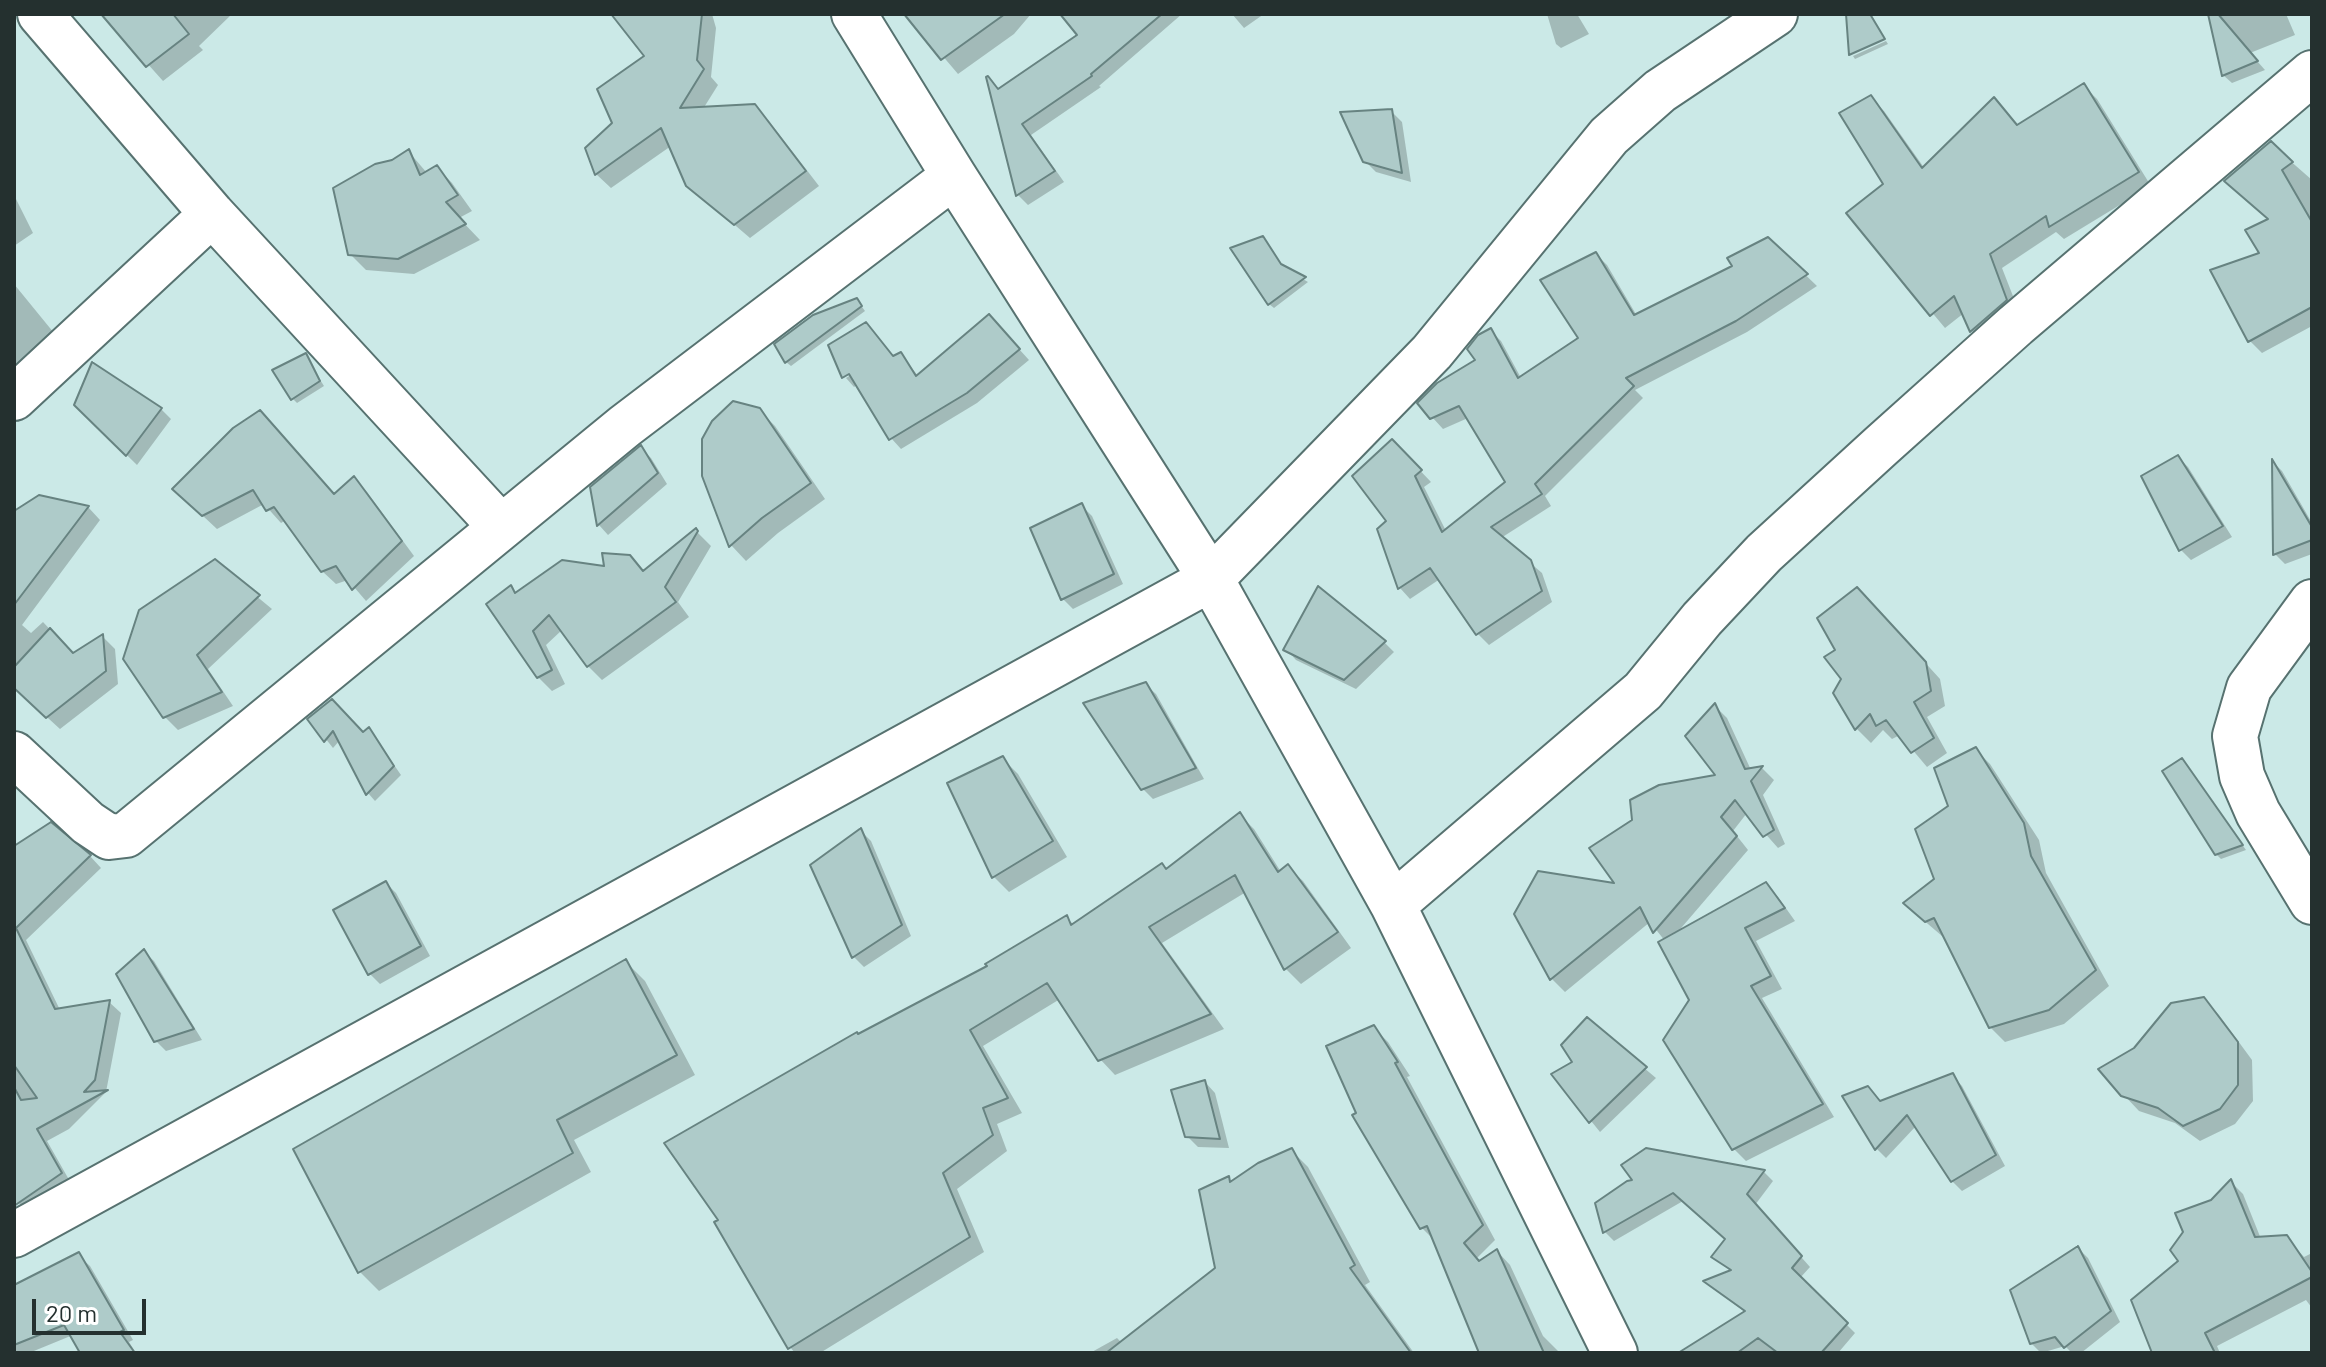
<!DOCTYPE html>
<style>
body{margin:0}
#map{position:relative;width:2326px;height:1367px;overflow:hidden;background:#cbe9e7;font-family:Barlow,sans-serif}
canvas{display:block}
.frame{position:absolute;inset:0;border:16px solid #24302f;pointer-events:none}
.scale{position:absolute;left:32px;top:1299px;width:114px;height:36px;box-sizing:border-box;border:4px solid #24302f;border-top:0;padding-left:10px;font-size:24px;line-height:28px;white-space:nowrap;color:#24302f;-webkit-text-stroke:6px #fff;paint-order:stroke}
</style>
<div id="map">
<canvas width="2326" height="1367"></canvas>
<div class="frame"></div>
<div class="scale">20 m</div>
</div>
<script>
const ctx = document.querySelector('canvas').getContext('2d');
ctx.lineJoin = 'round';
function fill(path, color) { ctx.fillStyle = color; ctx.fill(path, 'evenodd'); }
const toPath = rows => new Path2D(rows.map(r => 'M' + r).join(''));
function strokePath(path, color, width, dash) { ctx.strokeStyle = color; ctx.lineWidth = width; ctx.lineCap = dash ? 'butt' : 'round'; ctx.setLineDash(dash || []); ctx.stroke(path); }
const shadow = toPath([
 [103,14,232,14,199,46,203,50,163,81],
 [614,14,712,14,716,28,711,77,718,85,703,109,754,106,769,121,819,186,750,238,688,185,671,146,611,188,596,174,615,124,647,57],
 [907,14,1031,14,1014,34,958,74],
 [1062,14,1182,14,1099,86,1101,87,1031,135,1064,182,1028,205,1018,195,989,79,1000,90,1080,36],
 [1232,14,1264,14,1244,28],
 [1547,14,1577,14,1589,34,1561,48,1556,44],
 [2210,14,2286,14,2295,35,2250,53,2265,70,2232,83,2223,75],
 [1886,41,1888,44,1855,59,1853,56],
 [2084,86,2097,99,2151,186,2064,239,2056,232,2002,268,2020,314,1985,344,1972,331,1964,313,1945,328,1849,213,1885,184,1871,98,1884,111,1925,169,2018,127],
 [1391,111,1402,122,1411,182,1376,172,1365,161],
 [2271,144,2312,180,2312,326,2262,353,2250,341,2213,271,2262,254,2270,220],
 [409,152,427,173,437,167,452,183,472,211,459,218,480,240,414,274,366,270,350,254],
 [14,195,33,233,14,246],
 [1263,238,1282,267,1308,282,1274,308,1269,304],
 [1768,239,1817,286,1747,332,1635,390,1643,398,1545,496,1551,506,1501,538,1542,573,1552,602,1489,645,1478,634,1440,579,1410,599,1400,588,1389,522,1392,441,1431,482,1424,487,1446,531,1508,482,1468,418,1443,429,1432,417,1478,361,1490,330,1501,341,1521,378,1581,339,1596,254,1607,265,1637,316,1734,267],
 [14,284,54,333,14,367],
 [857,300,865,311,791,366,786,362],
 [999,327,1029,360,977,403,901,449,891,438,858,384,854,387,846,378,859,370,845,374,845,378,830,346,894,358,901,354,918,376],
 [305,356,324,386,297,403,293,399],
 [76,405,161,409,171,419,137,465],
 [759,410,775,426,825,499,778,533,746,561,731,545],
 [260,413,335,496,353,479,367,492,414,556,366,601,348,580,336,584,322,571,286,520,281,523,264,504,217,529,188,502],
 [641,448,651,458,667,484,608,535,599,525,592,488],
 [2178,457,2188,467,2232,537,2191,560,2181,550],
 [2274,463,2282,471,2312,523,2312,554,2285,564,2275,554],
 [1082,506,1092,516,1123,584,1073,609,1063,599],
 [88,507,100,520,22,625,31,633,43,622,74,655,102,636,115,649,118,684,60,729,14,687,14,514],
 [696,531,711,546,678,602,689,617,602,680,588,666,562,630,546,645,565,684,552,691,538,677,511,588,518,594,606,568,630,557,644,572],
 [215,562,272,609,208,669,233,706,178,730,165,717],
 [1872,604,1940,679,1945,706,1927,717,1947,753,1927,767,1900,735,1892,739,1883,730,1871,743,1857,729,1835,693,1844,679,1838,650],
 [1384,642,1394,652,1356,689,1296,660,1286,649],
 [1145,684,1156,694,1204,779,1153,799,1142,788],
 [1715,706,1727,718,1751,770,1762,768,1774,780,1763,795,1785,844,1778,848,1747,813,1733,831,1748,850,1676,934,1765,885,1778,897,1795,921,1756,941,1782,989,1762,998,1834,1117,1746,1161,1734,1149,1691,1000,1665,941,1650,922,1565,992,1552,979,1517,914,1619,886,1718,776],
 [310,719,363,734,369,729,401,775,375,801,368,793,340,740,333,748],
 [1975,749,1990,764,2039,840,2046,873,2109,986,2064,1024,2005,1042,1990,1027,1945,934,1942,936,1921,918,1936,880,1951,806],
 [1002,758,1018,774,1067,857,1009,892,993,876],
 [2186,765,2246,850,2221,859,2216,854],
 [1239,814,1254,829,1281,872,1288,867,1303,881,1351,948,1301,984,1286,969,1246,892,1162,943,1224,1029,1115,1075,1100,1059,1060,999,983,1046,1022,1113,997,1124,1007,1151,957,1189,984,1252,820,1353,795,1353,790,1347,858,1036,989,967,1067,918,1074,925,1167,871],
 [861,831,871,841,911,936,864,967,854,957,812,865],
 [14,849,90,856,101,868,26,940,60,1010,109,1002,121,1013,106,1092,69,1129,47,1141,72,1185,30,1215,19,1203,14,1193],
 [386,883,396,893,430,956,380,984,370,974],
 [144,952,154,961,202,1040,166,1051,156,1041],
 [626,962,645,981,695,1075,574,1140,591,1172,379,1291,360,1272],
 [2203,999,2219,1015,2252,1060,2253,1101,2235,1124,2200,1141,2175,1123,2139,1111,2123,1094,2135,1050],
 [1587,1020,1656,1078,1600,1132,1554,1075,1575,1063],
 [1374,1028,1388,1042,1410,1076,1407,1077,1495,1240,1477,1258,1480,1263,1497,1251,1510,1265,1543,1336,1560,1353,1486,1353,1436,1242,1422,1228,1359,1113],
 [1952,1075,1962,1086,2005,1166,1962,1191,1952,1181,1916,1126,1886,1158,1876,1148,1881,1102],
 [1205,1082,1215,1093,1229,1148,1198,1147,1187,1136],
 [1646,1150,1764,1172,1773,1181,1755,1205,1810,1267,1800,1278,1855,1333,1838,1353,1693,1353,1746,1313,1706,1282,1732,1271,1714,1257,1727,1240,1683,1201,1614,1241,1605,1232,1636,1181],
 [1292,1151,1308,1167,1370,1282,1365,1285,1414,1353,1090,1353,1117,1338,1122,1343,1218,1269,1228,1179,1233,1183],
 [2231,1182,2243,1194,2261,1239,2286,1237,2304,1257,2312,1253,2312,1308,2306,1300,2217,1346,2220,1353,2155,1353,2181,1262,2212,1202],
 [2078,1248,2088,1258,2120,1322,2081,1353,2072,1353,2065,1346,2041,1353,2031,1343],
 [79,1256,90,1266,133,1340,129,1342,136,1353,84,1353,73,1335,29,1353,14,1353,14,1287]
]);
const building = toPath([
 [101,14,173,14,189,34,146,67,101,14],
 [611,14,702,14,697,60,704,69,680,108,755,104,806,171,734,225,686,186,661,128,595,175,585,148,612,123,597,89,644,56,611,14],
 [904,14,1005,14,941,60,904,14],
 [1060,14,1162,14,1091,74,1092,76,1022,124,1055,171,1016,196,986,77,988,76,998,89,1077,35,1060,14],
 [1846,14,1870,14,1885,39,1849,55,1846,14],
 [2208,14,2218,14,2258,61,2222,76,2208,14],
 [2084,83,2139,172,2049,227,2046,216,1990,254,2007,300,1970,332,1954,296,1930,316,1846,213,1883,184,1839,113,1871,95,1922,168,1994,97,2017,125,2084,83],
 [1392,109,1402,173,1363,162,1340,112,1392,109],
 [2271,141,2293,162,2282,170,2312,222,2312,307,2248,342,2210,270,2259,253,2245,230,2268,219,2224,181,2271,141],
 [409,149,420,175,437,165,458,195,446,202,466,224,398,259,348,255,333,188,375,164,392,160,409,149],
 [1263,236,1281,264,1306,277,1268,305,1230,248,1263,236],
 [1768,237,1808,274,1736,321,1626,378,1634,386,1535,484,1542,494,1491,527,1531,560,1542,591,1476,635,1430,568,1398,589,1377,529,1386,521,1352,476,1392,439,1422,470,1415,476,1442,532,1505,482,1459,406,1430,419,1417,403,1437,383,1475,360,1467,349,1478,335,1491,328,1518,378,1578,338,1540,280,1596,252,1634,315,1732,266,1727,258,1768,237],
 [857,298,862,306,785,363,774,344,813,315,857,298],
 [989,314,1020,349,967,393,889,440,849,374,842,378,828,345,866,322,893,356,901,352,916,376,989,314],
 [306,353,320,381,291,400,272,370,306,353],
 [92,362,162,408,126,456,74,405,92,362],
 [733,401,760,408,811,483,762,518,729,547,702,476,702,439,712,421,733,401],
 [260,410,334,494,354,476,402,541,352,590,336,566,321,572,274,507,266,511,253,490,202,516,172,489,233,428,260,410],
 [641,445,658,473,597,526,590,487,641,445],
 [2178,455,2223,526,2179,551,2141,476,2178,455],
 [2272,459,2312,527,2312,540,2273,555,2272,459],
 [39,495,89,506,14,605,14,511,39,495],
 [1082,503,1114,574,1061,600,1030,528,1082,503],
 [696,528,698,531,665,587,676,602,587,667,549,615,533,631,552,670,537,678,486,604,511,585,515,593,562,560,604,566,602,553,630,555,643,571,696,528],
 [215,559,260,595,197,655,222,692,163,718,123,659,139,610,215,559],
 [1318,586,1386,641,1344,680,1283,650,1318,586],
 [1857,587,1926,662,1931,691,1914,702,1934,738,1911,753,1886,720,1876,726,1870,714,1855,730,1833,693,1841,679,1824,657,1835,650,1817,618,1857,587],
 [50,628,73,653,103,634,106,671,46,718,14,688,14,667,50,628],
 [1146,682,1196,768,1141,790,1083,703,1146,682],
 [332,699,363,732,369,727,394,766,366,795,333,731,324,742,307,719,332,699],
 [1715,703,1745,769,1763,766,1751,781,1774,830,1763,837,1735,800,1721,817,1737,836,1653,933,1640,907,1550,980,1514,914,1538,871,1614,883,1589,848,1632,820,1630,800,1659,785,1715,775,1685,736,1715,703],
 [1976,747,2024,823,2031,856,2096,970,2049,1010,1989,1028,1934,918,1925,922,1903,903,1934,879,1915,829,1948,806,1934,768,1976,747],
 [1003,756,1053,841,992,878,947,783,1003,756],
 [2182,758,2243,845,2215,855,2162,771,2182,758],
 [1240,812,1278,872,1288,864,1338,932,1284,970,1235,875,1149,927,1211,1014,1098,1061,1047,983,970,1030,1008,1098,983,1108,993,1135,943,1173,970,1237,788,1349,714,1222,718,1220,664,1143,857,1032,858,1034,987,966,985,964,1067,915,1071,925,1162,863,1166,869,1240,812],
 [51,822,91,855,16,928,55,1009,110,1000,95,1080,84,1092,108,1090,37,1129,62,1173,14,1206,14,1087,21,1100,37,1098,14,1065,14,846,51,822],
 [861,828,902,925,852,958,810,865,861,828],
 [386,881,421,946,368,975,333,910,386,881],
 [1766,882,1785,908,1745,928,1771,976,1751,986,1823,1104,1732,1150,1663,1040,1689,1000,1658,942,1766,882],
 [144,949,194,1029,154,1042,116,974,144,949],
 [626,959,677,1055,557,1120,573,1153,358,1273,293,1149,626,959],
 [2204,997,2238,1042,2238,1085,2220,1109,2183,1126,2158,1108,2121,1096,2098,1069,2134,1048,2171,1003,2204,997],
 [1587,1017,1647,1067,1589,1123,1551,1074,1572,1062,1561,1045,1587,1017],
 [1374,1025,1398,1062,1395,1063,1483,1225,1464,1243,1479,1261,1497,1249,1544,1353,1479,1353,1427,1226,1420,1229,1352,1115,1356,1113,1326,1046,1374,1025],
 [1953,1073,1996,1155,1951,1182,1907,1115,1875,1150,1842,1096,1868,1086,1880,1101,1953,1073],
 [1205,1080,1220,1139,1185,1137,1171,1090,1205,1080],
 [1292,1148,1355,1265,1350,1268,1411,1353,1106,1353,1215,1268,1199,1190,1229,1176,1230,1182,1258,1163,1292,1148],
 [1646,1148,1765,1170,1747,1194,1802,1256,1792,1268,1848,1323,1821,1353,1778,1353,1758,1338,1737,1353,1678,1353,1745,1311,1703,1281,1731,1270,1711,1257,1725,1239,1673,1193,1603,1233,1595,1203,1627,1181,1632,1180,1621,1165,1646,1148],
 [2231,1179,2255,1237,2287,1235,2312,1272,2312,1277,2205,1333,2215,1353,2152,1353,2131,1300,2178,1261,2170,1250,2183,1232,2175,1213,2211,1200,2231,1179],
 [2078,1246,2111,1311,2064,1348,2055,1337,2030,1344,2010,1290,2078,1246],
 [79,1252,124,1330,120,1332,135,1353,80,1353,64,1325,14,1345,14,1285,79,1252]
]);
const minor = toPath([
 [40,14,212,214,501,527],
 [854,14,954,176,1211,579,1393,905,1615,1353],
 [14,398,212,214],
 [2312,602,2249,688,2235,736,2242,776,2258,813,2312,902],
 [14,754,88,823,109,837,126,835,625,426,954,176],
 [1393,905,1643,691,1702,619,1764,553,1881,446,2016,325,2312,73],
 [14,1235,1211,579,1432,352,1609,136,1660,91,1775,14]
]);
fill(shadow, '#0003');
fill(building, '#aecbc9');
strokePath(building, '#678381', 2);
strokePath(minor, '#577270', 48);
strokePath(minor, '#fff', 44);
</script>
